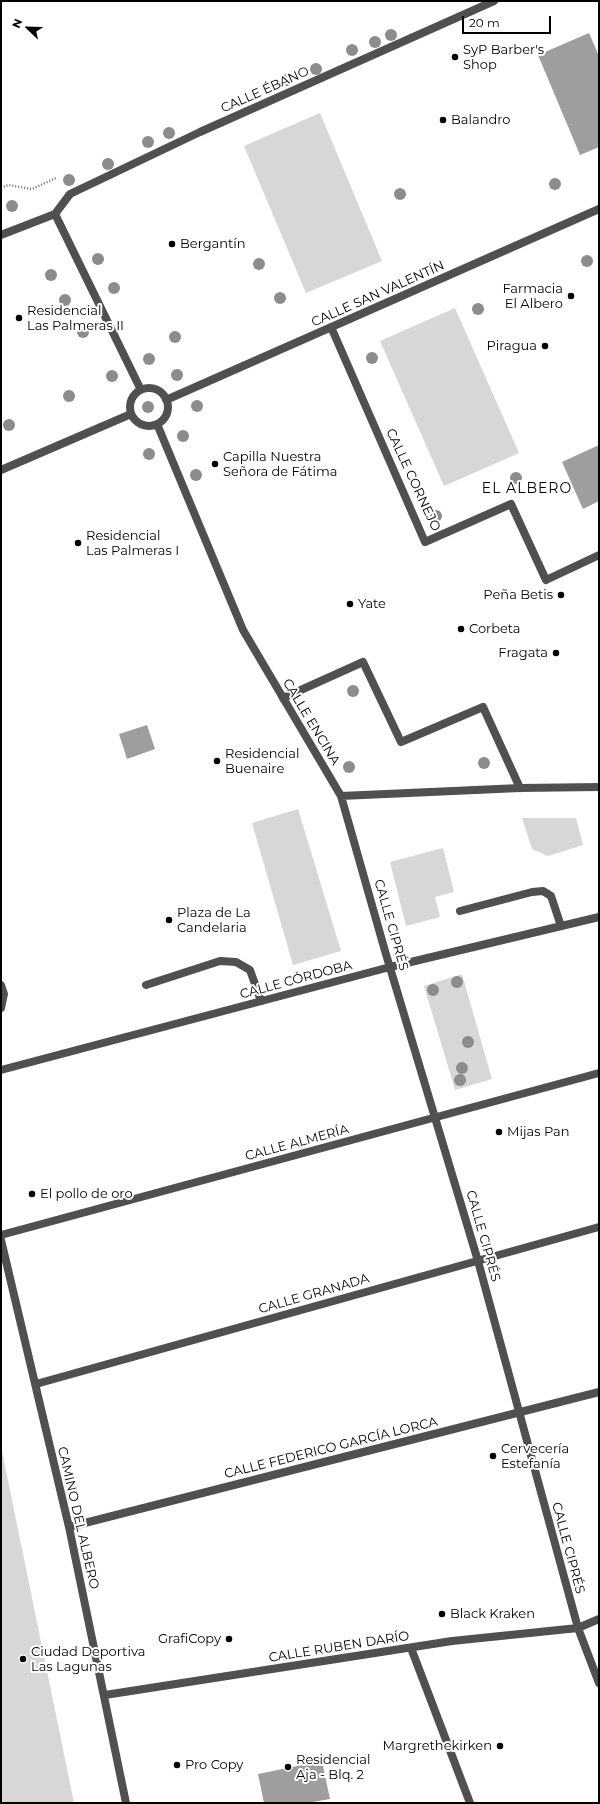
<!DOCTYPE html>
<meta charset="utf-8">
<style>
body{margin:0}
#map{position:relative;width:600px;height:1804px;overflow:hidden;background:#fff;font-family:Montserrat,sans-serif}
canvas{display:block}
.frame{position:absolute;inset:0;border:2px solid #000;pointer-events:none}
.north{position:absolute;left:8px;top:8px;width:40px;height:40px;-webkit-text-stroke:3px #fff;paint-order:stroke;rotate:293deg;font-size:11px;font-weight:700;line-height:16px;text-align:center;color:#000}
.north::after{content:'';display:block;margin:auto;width:14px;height:18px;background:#000;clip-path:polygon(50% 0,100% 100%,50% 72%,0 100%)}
.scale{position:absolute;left:462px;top:16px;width:89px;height:18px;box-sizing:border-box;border:2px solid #000;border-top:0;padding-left:5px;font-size:12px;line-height:14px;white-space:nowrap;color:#000;-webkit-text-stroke:3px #fff;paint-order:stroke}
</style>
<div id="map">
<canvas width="600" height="1804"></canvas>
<div class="frame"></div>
<div class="north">N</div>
<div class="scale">20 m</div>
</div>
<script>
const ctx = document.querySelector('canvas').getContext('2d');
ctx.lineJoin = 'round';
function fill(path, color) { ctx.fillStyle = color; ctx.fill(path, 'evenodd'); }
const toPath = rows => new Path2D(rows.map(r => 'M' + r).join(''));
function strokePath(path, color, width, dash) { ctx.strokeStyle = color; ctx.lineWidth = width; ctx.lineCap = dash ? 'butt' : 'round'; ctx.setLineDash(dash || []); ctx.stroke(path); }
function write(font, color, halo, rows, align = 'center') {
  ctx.font = font + ' Montserrat,sans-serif'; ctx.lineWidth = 4; ctx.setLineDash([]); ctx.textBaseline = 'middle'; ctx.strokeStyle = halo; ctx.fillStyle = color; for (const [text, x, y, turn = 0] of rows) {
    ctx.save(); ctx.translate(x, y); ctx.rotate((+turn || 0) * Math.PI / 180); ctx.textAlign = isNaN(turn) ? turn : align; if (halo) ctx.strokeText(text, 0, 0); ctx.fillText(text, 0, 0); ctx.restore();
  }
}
const green = toPath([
 [320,113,382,261,306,293,244,146],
 [455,308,519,453,444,486,380,341],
 [298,809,341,951,293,965,252,823],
 [522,818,576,818,583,845,548,856,532,849],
 [443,848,454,892,435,897,440,917,406,926,390,862],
 [462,974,492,1079,455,1090,424,986],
 [1,1446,15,1515,74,1803,1,1803]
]);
const water = toPath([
 [589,33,599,56,599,147,580,155,538,55],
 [599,445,599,501,583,509,562,462],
 [147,725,155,749,127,759,119,734],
 [322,1761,330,1799,307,1803,264,1803,258,1774]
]);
const path = toPath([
 [1,188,8,185,32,189,56,178]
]);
const lane = toPath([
 [283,698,363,662,401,742,483,707,520,788],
 [460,911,532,892,543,891,551,896,561,926],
 [1,985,4,994,1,1008],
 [146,985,220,961,236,962,250,970,261,1001]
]);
const street = toPath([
 [55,214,70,194,200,132,494,1],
 [55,214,141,390],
 [1,235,55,214],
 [331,327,425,542,511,504,546,580,599,555],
 '130 407a19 19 0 1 1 38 0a19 19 0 1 1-38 0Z',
 [166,400,599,209],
 [157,424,243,630,341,796,520,788,599,787],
 [1,470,131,414],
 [341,796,385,951,478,1261,578,1628,599,1683],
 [1,1070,390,967,599,917],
 [1,1235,599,1073],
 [1,1240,69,1527,126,1803],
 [36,1384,599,1227],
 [69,1527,599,1392],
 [411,1648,470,1803],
 [105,1695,452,1641,578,1628,599,1619]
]);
const trees = [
 [391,35],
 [375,42],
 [352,50],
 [316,69],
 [287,80],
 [169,133],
 [148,142],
 [108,164],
 [69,180],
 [555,184],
 [400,194],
 [12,206],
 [98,259],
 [587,261],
 [259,264],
 [51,275],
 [114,288],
 [280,298],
 [65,300],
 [478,309],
 [83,332],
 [175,337],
 [372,358],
 [149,359],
 [177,375],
 [112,376],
 [69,396],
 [197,406],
 [148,407],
 [9,425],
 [183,436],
 [149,454],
 [196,475],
 [516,478],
 [436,516],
 [353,691],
 [484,763],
 [349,767],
 [457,982],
 [433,990],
 [468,1042],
 [462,1068],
 [460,1080]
];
const markers = [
 [455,57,4,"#000"],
 [443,120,4,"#000"],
 [172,244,4,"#000"],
 [571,296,4,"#000"],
 [19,318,4,"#000"],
 [545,346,4,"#000"],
 [215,464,4,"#000"],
 [78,543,4,"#000"],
 [561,595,4,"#000"],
 [350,604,4,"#000"],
 [461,629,4,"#000"],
 [556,653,4,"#000"],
 [217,761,4,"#000"],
 [169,920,4,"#000"],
 [499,1132,4,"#000"],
 [32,1194,4,"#000"],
 [493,1456,4,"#000"],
 [442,1614,4,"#000"],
 [229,1639,4,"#000"],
 [23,1659,4,"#000"],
 [500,1746,4,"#000"],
 [177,1765,4,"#000"],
 [288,1767,4,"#000"]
];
const poiNames = [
 ["SyP Barber's",463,50],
 ["Shop",463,65],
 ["Balandro",451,120],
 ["Bergantín",180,244],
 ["Farmacia",563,289,"right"],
 ["El Albero",563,304,"right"],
 ["Residencial",27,311],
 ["Las Palmeras II",27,326],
 ["Piragua",537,346,"right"],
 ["Capilla Nuestra",223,457],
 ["Señora de Fátima",223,472],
 ["Residencial",86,536],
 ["Las Palmeras I",86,551],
 ["Peña Betis",553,595,"right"],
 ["Yate",358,604],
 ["Corbeta",469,629],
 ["Fragata",548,653,"right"],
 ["Residencial",225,754],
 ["Buenaire",225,769],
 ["Plaza de La",177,913],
 ["Candelaria",177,928],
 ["Mijas Pan",507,1132],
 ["El pollo de oro",40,1194],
 ["Cervecería",501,1449],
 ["Estefanía",501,1464],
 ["Black Kraken",450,1614],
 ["GrafiCopy",221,1639,"right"],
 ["Ciudad Deportiva",31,1652],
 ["Las Lagunas",31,1667],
 ["Margrethekirken",492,1746,"right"],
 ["Residencial",296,1760],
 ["Aja - Blq. 2",296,1775],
 ["Pro Copy",185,1765]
];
const streetNames = [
 ["CALLE ÉBANO",265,90,-24],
 ["CALLE SAN VALENTÍN",378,294,-24],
 ["CALLE CORNEJO",413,480,65],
 ["CALLE ENCINA",311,722,59],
 ["CALLE CIPRÉS",391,925,74],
 ["CALLE CÓRDOBA",296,980,-15],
 ["CALLE ALMERÍA",297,1143,-15],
 ["CALLE CIPRÉS",483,1236,74],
 ["CALLE GRANADA",314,1294,-16],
 ["CALLE FEDERICO GARCÍA LORCA",331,1448,-14],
 ["CAMINO DEL ALBERO",78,1518,77],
 ["CALLE CIPRÉS",568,1548,75],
 ["CALLE RUBEN DARÍO",339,1647,-9]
];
const neighbourhoodNames = [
 ["EL ALBERO",527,489]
];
fill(green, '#d7d7d7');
fill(water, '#9e9e9e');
strokePath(path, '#727272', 2.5, [1, 2]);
strokePath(lane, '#505050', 8);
strokePath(street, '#505050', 8);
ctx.fillStyle = '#8c8c8c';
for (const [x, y] of trees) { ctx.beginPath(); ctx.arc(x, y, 6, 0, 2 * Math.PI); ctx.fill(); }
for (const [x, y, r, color] of markers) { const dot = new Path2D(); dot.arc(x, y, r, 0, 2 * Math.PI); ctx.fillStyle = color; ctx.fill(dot); strokePath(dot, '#fff', 1.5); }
write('13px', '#000', '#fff', poiNames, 'left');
write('13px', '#000', '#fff', streetNames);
ctx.letterSpacing = '1px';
write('14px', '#000', '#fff', neighbourhoodNames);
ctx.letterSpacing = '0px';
</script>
